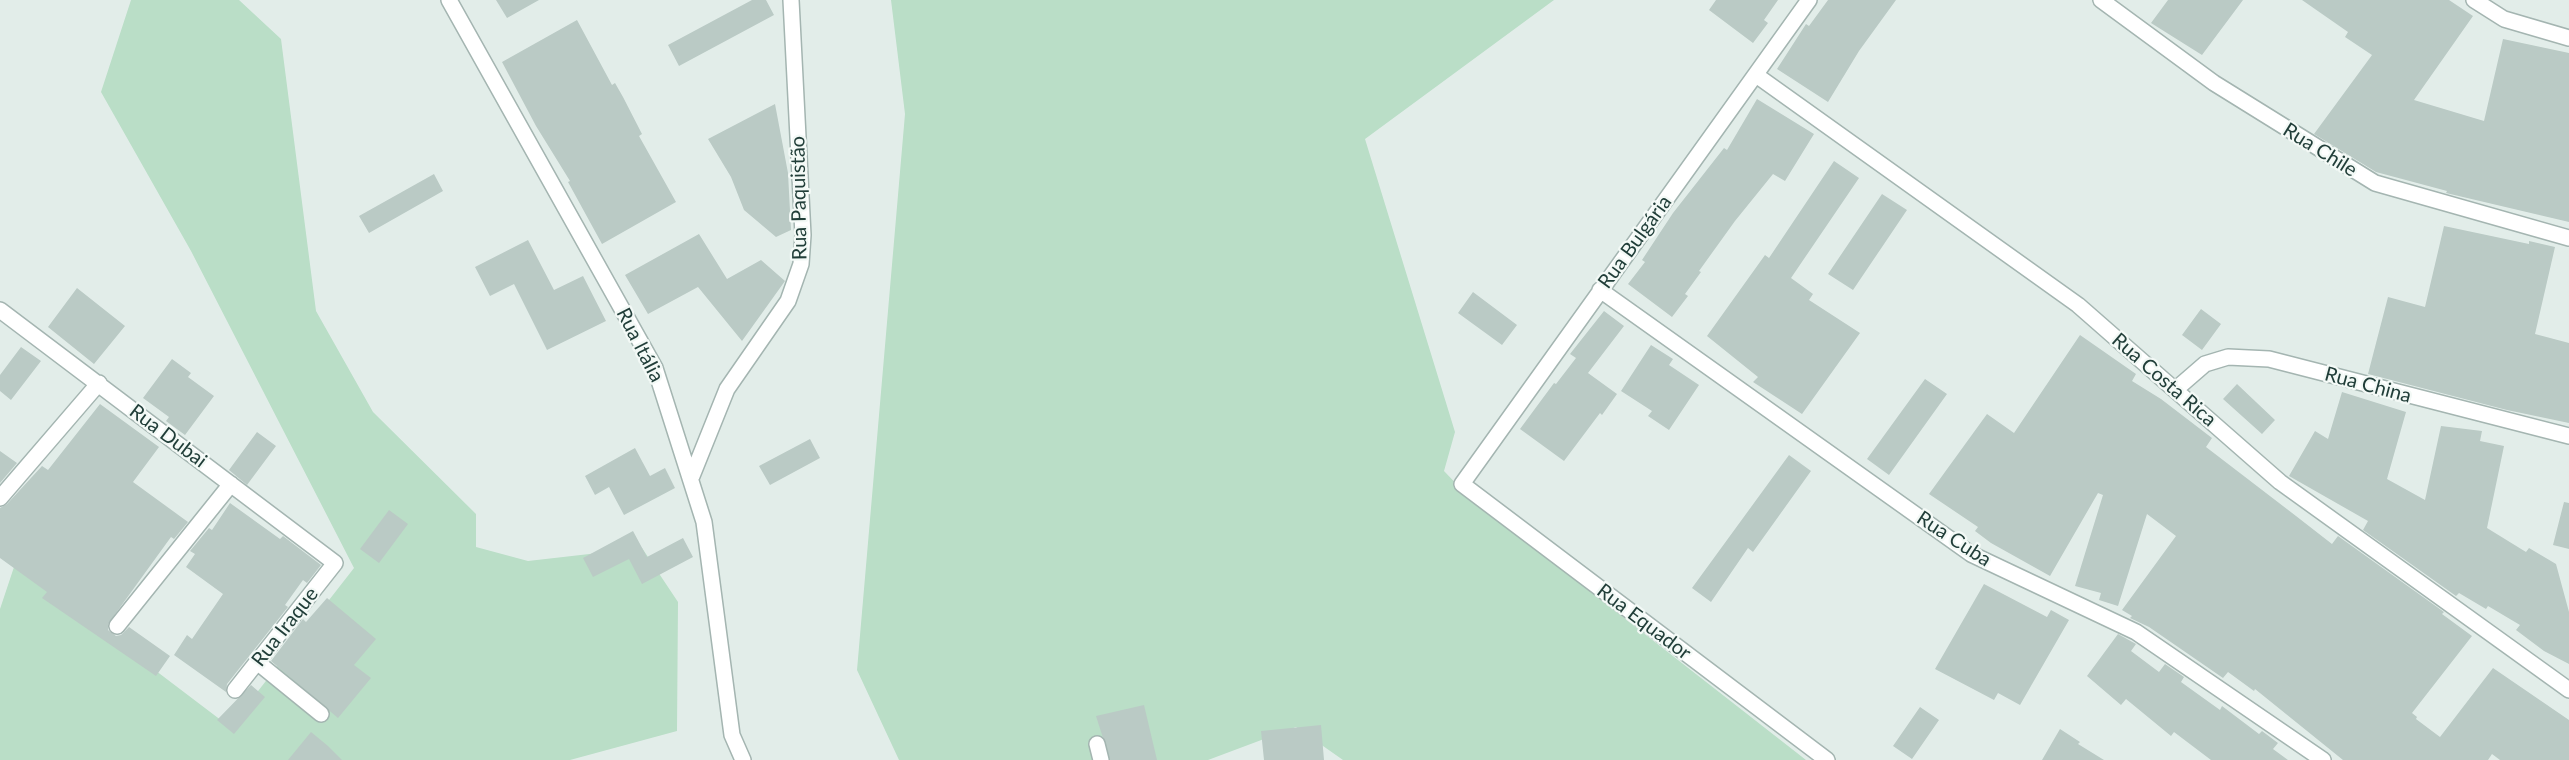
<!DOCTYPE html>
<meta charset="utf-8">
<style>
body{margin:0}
canvas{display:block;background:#e2ede9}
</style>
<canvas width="2569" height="760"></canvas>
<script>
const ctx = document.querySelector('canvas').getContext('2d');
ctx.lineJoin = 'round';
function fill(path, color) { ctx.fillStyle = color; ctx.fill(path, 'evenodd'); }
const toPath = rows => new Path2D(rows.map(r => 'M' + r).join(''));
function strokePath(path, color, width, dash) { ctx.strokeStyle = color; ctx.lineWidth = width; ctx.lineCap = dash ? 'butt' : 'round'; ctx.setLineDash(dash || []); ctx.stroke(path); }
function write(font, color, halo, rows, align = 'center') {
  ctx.font = font + ' Lato,sans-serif'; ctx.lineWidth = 4.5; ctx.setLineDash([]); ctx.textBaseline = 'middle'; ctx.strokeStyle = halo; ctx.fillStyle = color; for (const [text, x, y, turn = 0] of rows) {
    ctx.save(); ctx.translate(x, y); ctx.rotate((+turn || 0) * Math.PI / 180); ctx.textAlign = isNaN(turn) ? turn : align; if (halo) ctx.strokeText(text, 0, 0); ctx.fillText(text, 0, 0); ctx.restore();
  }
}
const green = toPath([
 [131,0,239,0,281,39,316,311,373,412,476,514,476,547,528,561,642,548,678,602,677,731,570,760,0,760,0,609,15,564,230,727,354,568,191,251,101,92],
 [891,0,1554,0,1365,139,1455,432,1444,471,1468,496,1806,760,1343,760,1296,727,1208,760,899,760,857,670,905,114]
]);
const building = toPath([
 [496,0,539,0,507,18],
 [752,0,766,0,774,15,679,66,668,45],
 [1716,0,1778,0,1764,20,1768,23,1753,43,1709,10],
 [1828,0,1896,0,1859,51,1828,102,1777,69,1806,24,1809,26],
 [2168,0,2243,0,2202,55,2151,23],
 [2302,0,2449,0,2473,16,2414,100,2484,121,2503,39,2569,53,2569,222,2446,193,2447,191,2376,172,2314,134,2372,55,2345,37,2348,32],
 [577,20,612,85,615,83,623,97,642,134,639,136,676,202,602,244,568,182,570,181,536,126,502,62],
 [1757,99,1814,134,1785,181,1773,174,1735,221,1699,271,1701,272,1685,294,1688,296,1672,317,1628,284,1645,262,1642,260,1673,213,1724,148,1727,150],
 [775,104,788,173,791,230,776,237,744,210,731,177,708,139],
 [1834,161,1859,178,1791,278,1813,294,1809,300,1860,333,1802,414,1753,382,1758,377,1707,336,1765,255,1769,258],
 [434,174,443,191,369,233,359,216],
 [1882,194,1907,210,1853,290,1828,274],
 [2444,226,2529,244,2529,241,2555,247,2535,334,2569,343,2569,423,2507,410,2368,374,2388,297,2425,307],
 [699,234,727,279,761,260,785,281,742,341,698,287,648,314,625,275],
 [528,240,554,290,583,276,606,321,547,350,514,284,490,296,475,267],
 [77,288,125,326,94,364,48,327],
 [1473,292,1517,325,1502,345,1458,313],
 [2201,309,2221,324,2202,350,2182,335],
 [1604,311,1624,326,1588,373,1617,394,1602,415,1600,413,1564,461,1520,429,1554,383,1556,384,1576,358,1570,354],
 [2080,335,2136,374,2132,381,2161,399,2212,438,2206,447,2296,516,2332,544,2338,536,2444,612,2442,614,2472,636,2412,713,2417,717,2416,719,2440,737,2493,668,2569,720,2569,760,2500,760,2492,754,2488,760,2343,760,2255,689,2254,691,2228,672,2223,678,2149,627,2130,618,2132,616,2122,610,2176,536,2147,514,2118,606,2099,600,2101,593,2075,586,2103,495,2098,493,2050,576,1991,543,1975,531,1978,527,1929,494,1987,414,2014,433],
 [1651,345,1673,359,1669,365,1699,385,1669,430,1648,416,1652,411,1621,391],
 [21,347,41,361,11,400,0,391,0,375],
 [172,359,191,373,188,377,214,396,185,435,166,421,169,417,143,398],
 [1925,379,1947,394,1889,475,1867,459],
 [2237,384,2275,420,2262,434,2223,399],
 [2342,392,2406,412,2387,479,2425,500,2441,426,2482,431,2480,441,2504,446,2487,528,2526,552,2529,548,2556,564,2569,612,2569,664,2544,651,2516,630,2520,625,2488,606,2486,609,2459,593,2456,596,2363,530,2368,521,2289,476,2315,431,2328,439],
 [100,404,159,447,133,482,188,522,174,539,171,537,108,624,108,630,116,636,121,635,129,627,170,656,156,676,42,598,47,592,0,558,0,508,7,504,42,466,48,470],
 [257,432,276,446,247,485,229,470],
 [810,439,820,458,770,485,759,466],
 [635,448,650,476,665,468,675,488,624,515,609,487,595,495,585,476],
 [0,451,17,463,0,483],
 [1789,455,1811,471,1753,552,1748,548,1711,602,1692,588],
 [2564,502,2569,503,2569,549,2553,545],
 [230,503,280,539,283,536,321,565,307,583,303,580,285,605,288,607,227,684,226,692,174,655,187,635,192,639,223,594,186,567,195,554,190,551,209,528,212,530],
 [389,510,408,524,379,563,360,549],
 [633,531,647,557,683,538,693,557,642,584,629,559,593,577,583,558],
 [1984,584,2047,617,2051,610,2069,620,2020,705,1998,693,1994,700,1935,669],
 [327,598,376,639,354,665,371,678,338,718,271,661,303,619,306,622],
 [2118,634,2136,644,2131,651,2159,672,2165,664,2184,677,2181,682,2220,710,2222,706,2259,734,2262,731,2278,743,2273,749,2288,760,2211,760,2174,732,2171,736,2126,699,2121,705,2087,676],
 [251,685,265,697,234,734,217,720],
 [1144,705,1157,760,1110,760,1096,716],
 [1920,707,1939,720,1912,759,1893,746],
 [1321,725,1324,760,1264,760,1261,731],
 [2060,729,2080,742,2078,744,2104,760,2042,760],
 [311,732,328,746,342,760,288,760]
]);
const minor = toPath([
 [449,0,655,368,704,522,732,735,743,760],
 [1809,0,1462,484,1827,760],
 [2101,0,2214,83,2375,183,2569,238],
 [2474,0,2504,19,2569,38],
 [1756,75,2078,305,2280,482,2569,690],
 [1600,290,1971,554,2136,632,2323,760],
 [0,310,335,563,235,690],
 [2175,390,2205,364,2228,357,2269,359,2569,436],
 [692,476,727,389,788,301,801,264,803,235,791,0],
 [0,498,99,383],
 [117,626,231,484],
 [257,662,321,714],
 [1097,744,1101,760]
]);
const streetNames = [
 ["Rua Chile",2320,150,32],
 ["Rua Paquistão",799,198,-91],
 ["Rua Bulgária",1635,242,-54],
 ["Rua Itália",640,345,63],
 ["Rua Costa Rica",2164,380,41],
 ["Rua China",2368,385,15],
 ["Rua Dubai",168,436,37],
 ["Rua Cuba",1954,539,33],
 ["Rua Equador",1644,622,37],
 ["Rua Iraque",285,627,-52]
];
fill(green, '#badec7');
fill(building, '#bacac5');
strokePath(minor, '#a4b5b1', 18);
strokePath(minor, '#fff', 15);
write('20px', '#213e39', '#f3f9f6', streetNames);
</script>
